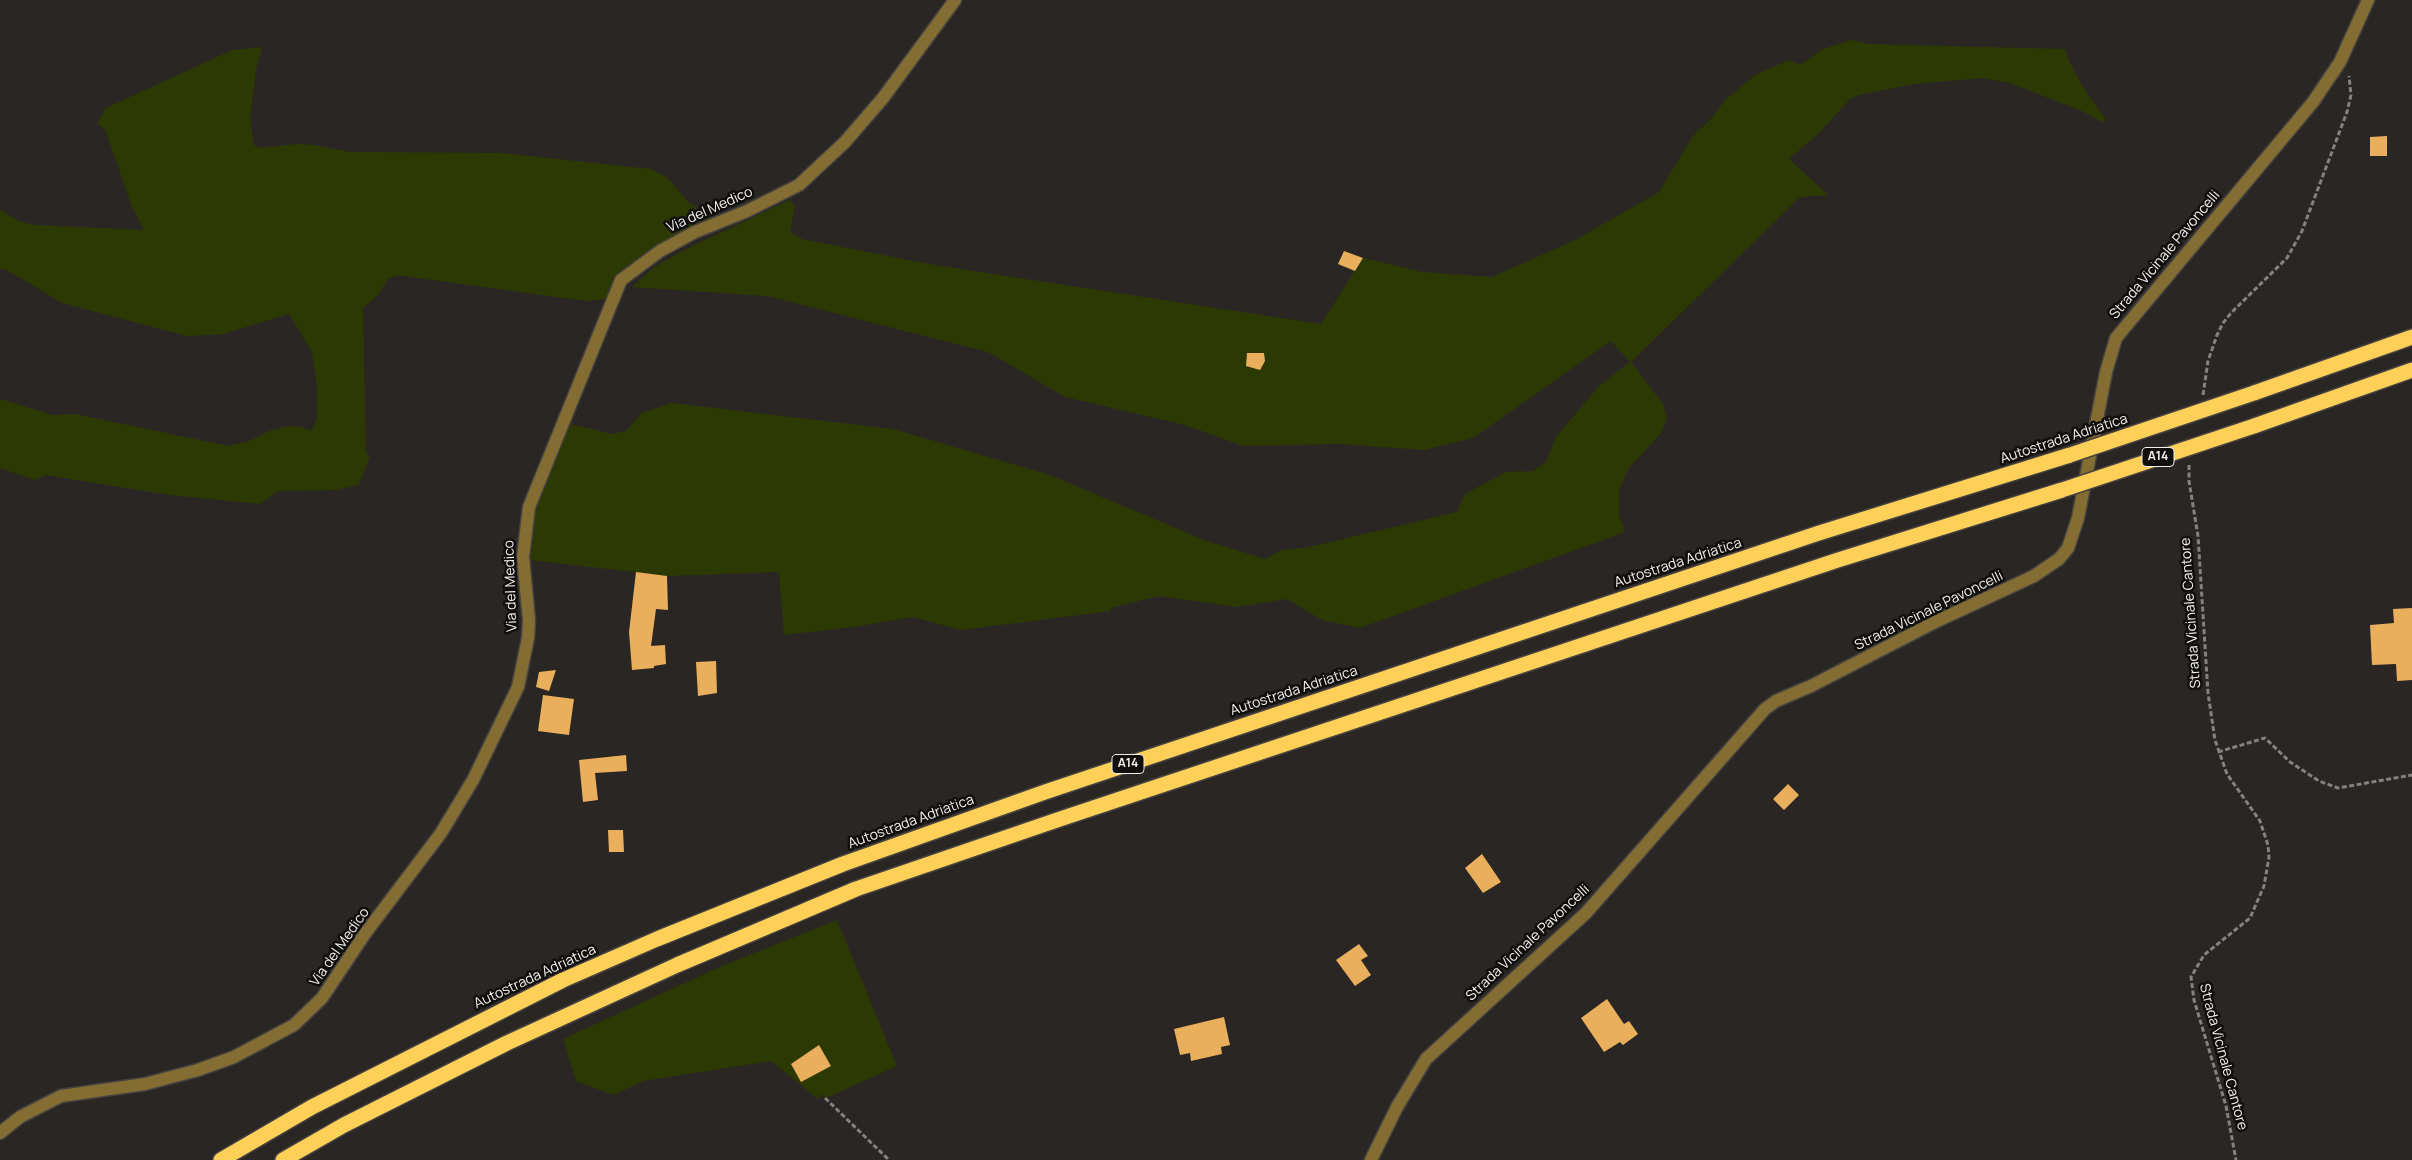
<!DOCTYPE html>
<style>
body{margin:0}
canvas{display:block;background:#292623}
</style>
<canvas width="2412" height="1160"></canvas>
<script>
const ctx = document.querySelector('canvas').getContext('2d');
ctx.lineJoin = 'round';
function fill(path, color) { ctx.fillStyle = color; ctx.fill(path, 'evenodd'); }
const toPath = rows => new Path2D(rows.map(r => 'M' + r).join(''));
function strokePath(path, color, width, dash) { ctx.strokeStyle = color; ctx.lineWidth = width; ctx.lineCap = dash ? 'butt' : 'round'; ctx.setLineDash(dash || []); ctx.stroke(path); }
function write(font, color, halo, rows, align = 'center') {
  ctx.font = font + ' Manrope,sans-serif'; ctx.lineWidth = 5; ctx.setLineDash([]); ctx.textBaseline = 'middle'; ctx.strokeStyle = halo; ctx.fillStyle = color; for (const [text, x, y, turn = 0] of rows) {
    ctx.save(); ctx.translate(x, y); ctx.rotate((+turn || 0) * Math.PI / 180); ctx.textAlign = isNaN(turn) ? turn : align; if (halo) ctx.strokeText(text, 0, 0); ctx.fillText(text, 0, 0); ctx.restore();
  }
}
const green = toPath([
 [1852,40,1869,44,2065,49,2069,61,2083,87,2106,120,2102,122,2082,111,2010,83,1982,78,1914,84,1858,95,1850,99,1820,132,1789,159,1828,195,1800,197,1631,362,1663,404,1667,419,1661,433,1629,468,1619,490,1619,515,1625,532,1360,628,1322,620,1287,599,1238,607,1159,596,1110,608,1111,611,961,630,913,617,854,627,784,635,779,572,667,576,531,560,534,520,543,483,570,424,612,434,626,431,642,413,672,403,893,429,1050,475,1204,540,1265,559,1282,550,1305,548,1457,512,1465,494,1506,472,1533,471,1546,462,1556,437,1599,386,1630,362,1611,341,1473,438,1424,450,1341,444,1243,446,1185,425,1065,397,988,352,767,296,632,287,653,268,684,250,790,200,795,206,790,232,802,239,934,265,1321,324,1363,258,1423,272,1492,277,1575,240,1659,192,1693,136,1713,117,1725,100,1757,74,1789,60,1800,65,1823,49],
 [262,47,256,70,250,119,254,145,260,148,297,144,314,145,350,152,501,153,651,169,668,178,688,202,719,223,647,261,613,298,586,301,396,275,387,280,378,295,363,308,366,453,370,456,359,485,335,490,278,491,260,504,170,495,45,475,35,480,0,468,0,399,53,415,75,414,229,446,249,441,269,431,288,426,301,427,312,431,317,419,317,385,312,352,289,314,223,334,187,336,62,303,9,271,0,269,0,210,21,222,36,225,144,230,132,207,105,129,97,123,106,108,232,50],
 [837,920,897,1066,826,1098,821,1094,818,1099,771,1061,643,1081,614,1095,576,1081,563,1039,722,966]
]);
const building = toPath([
 [2387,136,2387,156,2370,156,2370,137],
 [1344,251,1363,258,1355,271,1338,264],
 [1247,353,1264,353,1265,361,1260,370,1246,366],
 [636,572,667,576,668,610,656,609,651,646,665,645,666,664,654,666,654,668,632,670,629,632],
 [2412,608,2412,680,2397,681,2396,664,2372,665,2370,625,2394,623,2393,609],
 [716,661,717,693,698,696,696,662],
 [556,670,549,691,536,687,539,672],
 [543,695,574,699,569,735,538,731],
 [626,755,627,771,595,773,598,800,583,802,579,760],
 [1788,784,1799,795,1784,810,1773,799],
 [608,830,623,830,624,852,609,852],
 [1482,854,1501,882,1483,893,1465,868],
 [1359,944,1368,956,1361,960,1371,975,1355,986,1336,960],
 [1607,999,1624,1024,1629,1021,1638,1034,1623,1045,1620,1042,1604,1052,1581,1018],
 [1224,1017,1230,1045,1221,1047,1222,1054,1191,1061,1190,1053,1180,1055,1174,1029],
 [819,1045,831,1066,801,1082,791,1064]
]);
const path = toPath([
 [2203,395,2208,361,2217,335,2223,323,2231,313,2287,258,2302,231,2347,112,2351,95,2349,76],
 [2189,465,2189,481,2198,536,2208,693,2215,740,2227,774,2260,821,2268,845,2269,857,2264,886,2250,918,2204,955,2191,977,2194,1000,2226,1106,2236,1160],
 [2218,752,2265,738,2290,762,2319,781,2338,788,2412,775],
 [825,1098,889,1160]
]);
const minor = toPath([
 [0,1133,20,1117,61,1096,145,1084,198,1070,234,1057,294,1025,322,998,364,935,441,833,473,780,518,687,528,638,529,620,523,557,529,507,621,280,660,251,695,232,747,211,799,185,845,142,883,98,955,0],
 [1371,1160,1397,1107,1426,1059,1586,913,1765,709,1776,701,1811,686,1935,622,2034,576,2059,559,2068,548,2078,518,2106,372,2116,338,2313,102,2340,62,2368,0]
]);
const highway = toPath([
 [2254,393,2412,337],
 [2254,426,2412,370],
 [221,1160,312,1107,563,980,657,939,843,864,1045,792,1819,533,2070,455],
 [283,1160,344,1125,507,1043,677,965,856,889,1060,819,1838,560,2062,490]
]);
const highwayBridge = toPath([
 [2070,455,2254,393],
 [2062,490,2254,426]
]);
const shields = [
 [2158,457,32],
 [1128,764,32]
];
const shieldNames = [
 ["A14",2158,457],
 ["A14",1128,764]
];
const streetNames = [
 ["Via del Medico",710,210,-24],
 ["Strada Vicinale Pavoncelli",2165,255,-50],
 ["Autostrada Adriatica",2064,439,-18],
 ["Autostrada Adriatica",1678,563,-18],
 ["Via del Medico",511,586,-92],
 ["Strada Vicinale Pavoncelli",1929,611,-26],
 ["Strada Vicinale Cantore",2191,613,-94],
 ["Autostrada Adriatica",1294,691,-18],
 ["Autostrada Adriatica",911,822,-20],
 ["Strada Vicinale Pavoncelli",1528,943,-43],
 ["Via del Medico",340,947,-55],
 ["Autostrada Adriatica",535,977,-25],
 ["Strada Vicinale Cantore",2223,1057,75]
];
fill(green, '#2d3903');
fill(building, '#eaaf5c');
strokePath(minor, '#454240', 15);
strokePath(highway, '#454240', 18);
strokePath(path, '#84817f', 3, [5, 2.5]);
strokePath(minor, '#836d33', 12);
strokePath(highway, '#fed058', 15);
strokePath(highwayBridge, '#454240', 18, []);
strokePath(highwayBridge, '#fed058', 15);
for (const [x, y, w] of shields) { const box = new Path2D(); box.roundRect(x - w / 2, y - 9.5, w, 19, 4); ctx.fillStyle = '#100f0e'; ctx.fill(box); strokePath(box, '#f3f1ef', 1); }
write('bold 12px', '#f3f1ef', null, shieldNames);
write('14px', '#f3f1ef', '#100f0e', streetNames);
</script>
